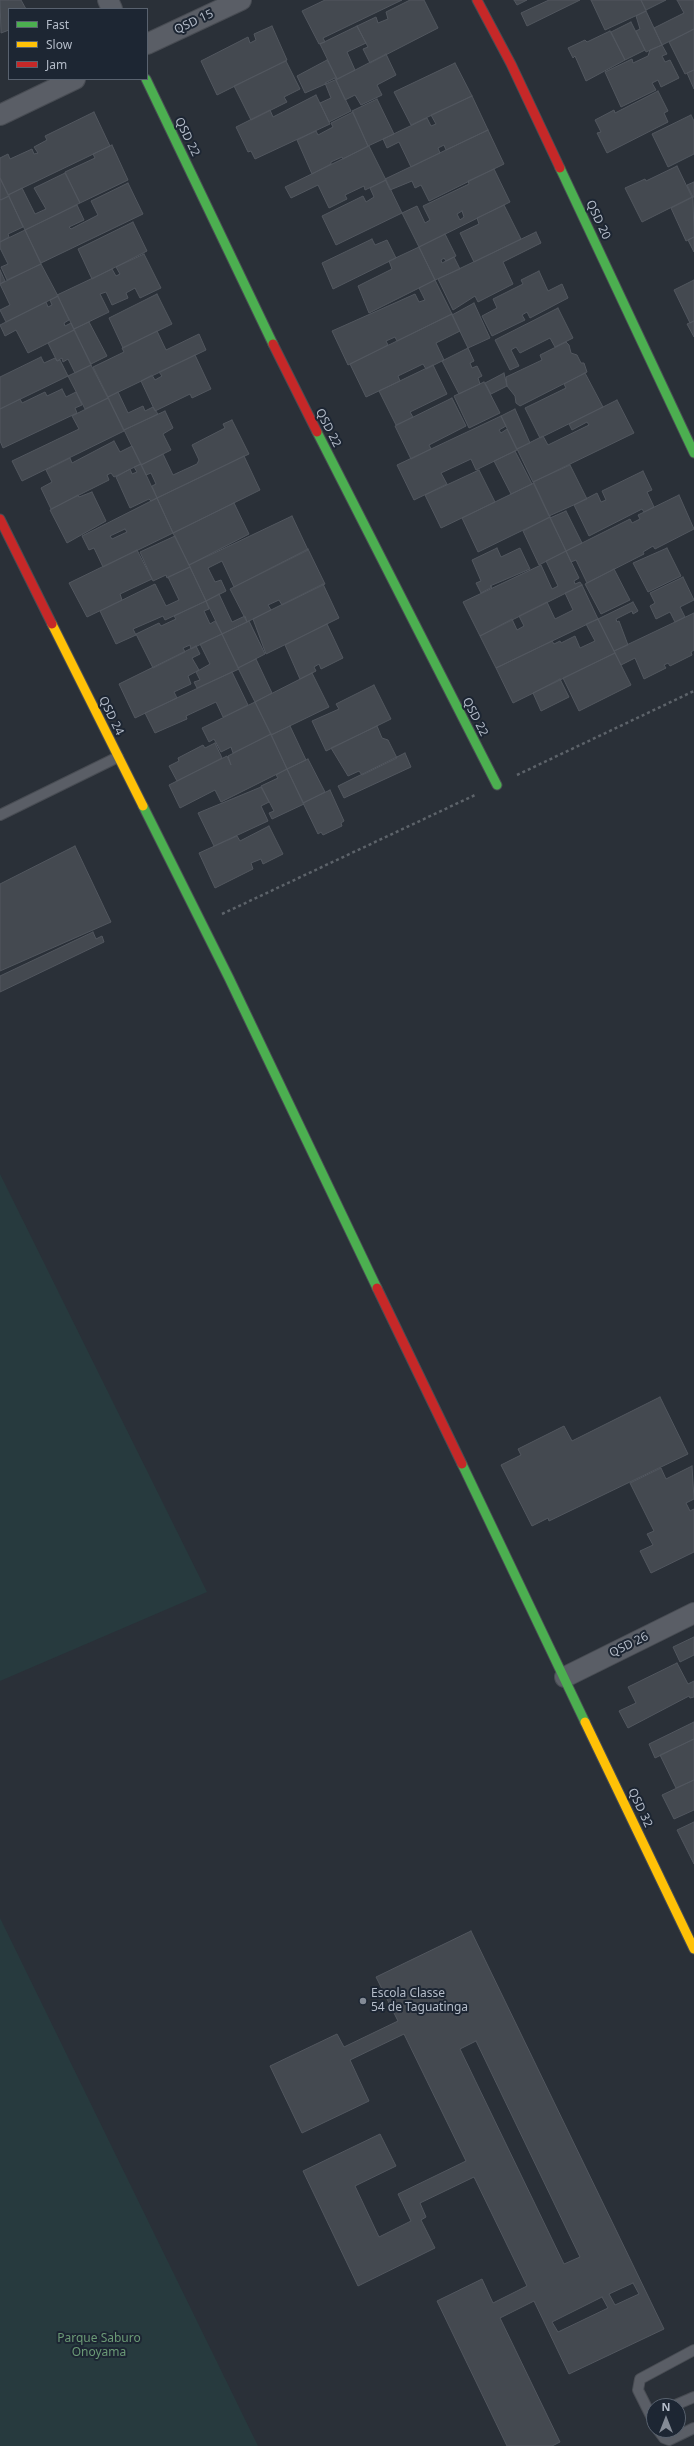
<!DOCTYPE html>
<style>
body{margin:0}
#map{position:relative;width:694px;height:2446px;overflow:hidden;background:#2a3038;font-family:"Noto Sans",sans-serif}
canvas{display:block}
.legend{position:absolute;left:8px;top:8px;width:140px;height:72px;box-sizing:border-box;background:#1d2633;border:1px solid #59626f;margin:0;padding:5px 7px;list-style:none;font-size:12px;color:#b4bcc9}
.legend li{display:flex;align-items:center;gap:8px;height:20px}
.legend b{width:20px;border:1px solid #59626f}
.north{position:absolute;left:646px;top:2398px;width:40px;height:40px;box-sizing:border-box;background:#1d2633;border:1px solid #59626f;border-radius:50%;rotate:0deg;font-size:11px;font-weight:700;line-height:16px;text-align:center;color:#b4bcc9}
.north::after{content:'';display:block;margin:auto;width:14px;height:18px;background:#848b96;clip-path:polygon(50% 0,100% 100%,50% 72%,0 100%)}
</style>
<div id="map">
<canvas width="694" height="2446"></canvas>
<ul class="legend">
<li><b style="height:5px;background:#4caf50"></b>Fast</li>
<li><b style="height:5px;background:#ffc107"></b>Slow</li>
<li><b style="height:5px;background:#c62828"></b>Jam</li>
</ul>
<div class="north">N</div>
</div>
<script>
const ctx = document.querySelector('canvas').getContext('2d');
ctx.lineJoin = 'round';
function fill(path, color) { ctx.fillStyle = color; ctx.fill(path, 'evenodd'); }
const toPath = rows => new Path2D(rows.map(r => 'M' + r).join(''));
function strokePath(path, color, width, dash) { ctx.strokeStyle = color; ctx.lineWidth = width; ctx.lineCap = dash ? 'butt' : 'round'; ctx.setLineDash(dash || []); ctx.stroke(path); }
function write(font, color, halo, rows, align = 'center') {
  ctx.font = font + ' "Noto Sans",sans-serif'; ctx.lineWidth = 4; ctx.setLineDash([]); ctx.textBaseline = 'middle'; ctx.strokeStyle = halo; ctx.fillStyle = color; for (const [text, x, y, turn = 0] of rows) {
    ctx.save(); ctx.translate(x, y); ctx.rotate((+turn || 0) * Math.PI / 180); ctx.textAlign = isNaN(turn) ? turn : align; if (halo) ctx.strokeText(text, 0, 0); ctx.fillText(text, 0, 0); ctx.restore();
  }
}
const green = toPath([
 [0,1174,207,1592,0,1681],
 [0,1918,258,2446,0,2446]
]);
const building = toPath([
 [0,0,21,0,26,9,9,9,9,30,1,33,0,0],
 [325,0,402,0,323,38,325,42,319,44,302,11,325,0],
 [410,0,424,0,438,28,370,63,363,49,368,47,357,26,376,17,378,23,388,19,386,12,410,0],
 [514,0,527,0,517,5,514,0],
 [549,0,580,0,527,26,521,13,549,0],
 [591,0,641,0,646,11,605,30,591,0],
 [641,0,666,0,646,10,641,0],
 [677,0,694,0,694,29,662,45,654,28,684,13,677,0],
 [646,11,662,45,646,52,636,31,640,29,636,16,646,11],
 [631,22,645,50,625,60,611,32,631,22],
 [272,26,287,60,217,95,201,61,248,37,250,43,256,40,254,34,272,26],
 [357,26,366,43,347,52,355,70,337,79,320,44,357,26],
 [694,29,694,70,685,74,669,42,694,29],
 [610,31,625,60,586,81,575,56,573,58,568,48,585,40,587,42,610,31],
 [662,45,667,54,662,56,665,62,670,60,679,78,661,87,658,80,652,83,656,90,621,107,605,72,632,59,633,63,648,56,650,50,662,45],
 [386,54,396,75,377,85,382,95,361,105,355,95,345,100,336,80,386,54],
 [327,60,337,79,305,93,297,76,327,60],
 [286,61,300,89,284,97,287,102,251,120,234,86,286,61],
 [455,63,472,96,411,125,394,92,455,63],
 [694,70,694,89,687,73,694,70],
 [335,78,351,111,329,122,320,103,331,98,325,83,335,78],
 [658,91,668,111,664,113,668,122,607,153,597,133,601,132,595,120,614,110,615,113,658,91],
 [316,95,330,124,255,159,251,151,248,152,236,127,270,110,273,117,316,95],
 [472,96,488,130,446,150,444,145,438,148,440,153,411,167,399,142,387,148,383,139,427,118,431,126,436,124,431,115,472,96],
 [377,99,394,134,368,146,352,111,377,99],
 [94,112,110,146,8,195,0,178,0,158,8,154,10,159,32,149,34,154,38,153,34,147,47,140,45,136,94,112],
 [353,112,368,146,343,159,342,157,331,162,331,164,312,174,297,140,316,131,318,135,333,127,331,123,353,112],
 [691,115,694,121,694,154,668,167,652,134,691,115],
 [488,130,504,164,429,201,421,185,415,188,412,181,390,190,385,179,488,130],
 [112,145,128,180,80,203,65,172,95,158,93,154,112,145],
 [369,146,386,180,365,190,364,186,345,195,347,199,329,208,318,185,291,198,285,187,369,146],
 [677,166,692,197,642,222,625,188,645,179,646,181,677,166],
 [494,169,510,202,419,247,402,213,417,206,425,223,430,220,423,206,469,184,468,181,494,169],
 [462,211,464,217,460,220,457,214,462,211],
 [65,173,80,203,25,230,8,195,22,188,35,214,46,209,34,188,65,173],
 [0,178,9,196,1,200,0,199,0,178],
 [386,180,402,213,336,245,322,216,363,196,366,202,374,197,370,188,386,180],
 [694,182,694,197,693,197,687,185,694,182],
 [128,183,143,214,41,263,25,230,77,205,84,220,69,227,71,229,98,215,91,201,128,183],
 [9,196,23,227,8,234,9,237,0,242,0,200,9,196],
 [693,197,694,237,686,241,671,208,693,197],
 [504,205,521,239,474,262,460,233,479,224,477,218,504,205],
 [133,222,147,251,92,279,78,249,133,222],
 [25,230,41,264,7,280,1,267,8,264,0,248,0,242,25,230],
 [536,232,541,243,503,262,513,284,478,302,475,296,453,310,438,279,536,232],
 [445,234,456,256,446,261,444,258,441,260,442,263,454,257,460,269,435,280,419,247,445,234],
 [694,237,694,252,688,240,694,237],
 [372,239,375,245,387,240,396,258,333,289,322,263,372,239],
 [419,247,435,280,369,313,358,286,392,269,389,261,419,247],
 [144,254,161,288,140,298,135,288,126,293,128,298,112,305,106,292,100,294,109,312,74,329,57,295,112,269,116,276,120,274,116,267,144,254],
 [41,264,58,296,6,322,0,310,10,305,0,284,41,264],
 [0,270,5,281,0,284,0,270],
 [539,271,548,291,562,284,568,298,530,318,527,312,522,315,525,320,492,336,482,316,497,308,493,299,523,284,521,280,539,271],
 [435,280,452,314,397,341,395,337,386,341,388,345,348,365,332,331,415,294,419,302,425,300,419,288,435,280],
 [694,280,694,321,690,323,674,290,694,280],
 [157,294,172,324,123,348,109,318,157,294],
 [58,296,69,320,64,323,65,326,71,323,74,330,28,353,16,330,5,336,0,325,46,302,48,307,52,305,50,300,58,296],
 [474,303,490,338,468,348,452,315,474,303],
 [558,308,573,338,555,347,550,338,520,353,516,347,511,350,519,366,510,370,495,340,558,308],
 [452,314,460,331,436,343,444,360,426,369,423,364,398,376,400,381,366,397,350,364,452,314],
 [694,321,694,337,687,324,694,321],
 [89,322,107,356,91,364,74,329,89,322],
 [74,330,91,365,75,373,68,359,63,362,62,358,57,361,48,343,74,330],
 [157,331,166,350,199,334,206,350,108,397,93,367,124,352,122,348,157,331],
 [566,342,569,345,571,353,577,355,581,363,584,363,587,372,520,406,516,403,515,396,507,386,506,377,542,360,540,355,566,342],
 [468,348,474,361,470,363,472,368,477,366,482,376,478,378,480,384,459,394,442,361,468,348],
 [195,355,211,389,192,398,190,394,155,411,141,381,152,375,155,380,162,376,159,372,195,355],
 [41,357,44,363,55,358,57,361,60,360,68,376,0,409,0,377,41,357],
 [91,365,108,398,85,409,68,376,91,365],
 [433,365,447,394,410,412,413,417,396,425,379,391,433,365],
 [504,373,507,386,491,394,485,383,504,373],
 [585,373,603,407,540,438,525,408,566,388,564,384,585,373],
 [484,382,500,413,469,428,454,396,484,382],
 [62,389,66,397,76,392,82,405,75,408,77,413,3,448,0,441,0,409,20,399,22,403,45,392,47,396,62,389],
 [118,392,128,413,143,406,145,411,153,407,158,414,124,430,108,397,118,392],
 [108,398,124,431,22,481,12,461,79,429,72,416,108,398],
 [452,398,466,426,429,445,431,449,411,459,395,426,452,398],
 [617,400,634,433,533,482,517,449,543,436,548,445,589,425,587,422,572,430,569,424,617,400],
 [515,409,530,443,517,449,501,416,515,409],
 [165,411,173,428,163,434,171,450,141,465,124,430,165,411],
 [501,416,506,426,499,430,501,433,507,429,517,450,476,470,471,459,441,473,447,484,414,500,397,465,501,416],
 [232,420,249,454,157,498,152,486,156,484,151,473,146,475,141,465,163,454,173,475,197,464,199,460,192,445,225,428,223,424,232,420],
 [114,441,120,452,132,446,141,464,114,477,111,473,107,475,109,480,51,509,41,488,52,482,46,470,70,458,72,463,114,441],
 [515,451,532,484,511,494,494,461,515,451],
 [244,456,260,490,173,533,157,498,244,456],
 [141,464,157,498,151,501,149,499,130,508,116,477,130,469,132,474,137,472,134,467,141,464],
 [570,465,587,499,549,516,533,482,570,465],
 [479,470,495,502,441,528,425,495,479,470],
 [643,471,652,490,647,492,654,507,644,512,642,509,589,536,574,505,597,493,601,502,606,500,602,491,643,471],
 [534,483,550,517,478,552,462,518,534,483],
 [92,492,106,521,67,543,50,510,78,495,79,497,92,492],
 [679,495,694,529,655,549,653,546,643,552,644,554,587,583,576,560,571,562,566,551,630,519,632,523,640,519,638,515,679,495],
 [157,498,173,533,103,567,94,548,89,550,82,536,157,498],
 [125,529,127,532,112,539,110,536,125,529],
 [234,503,249,534,189,565,173,533,234,503],
 [566,511,582,543,566,551,550,518,566,511],
 [292,516,308,550,234,587,222,561,208,568,215,582,221,580,226,591,206,601,189,565,292,516],
 [550,517,566,551,539,565,523,531,550,517],
 [175,536,190,567,167,578,166,575,153,581,140,552,175,536],
 [497,548,501,557,520,548,530,569,490,586,492,587,481,593,476,583,481,581,472,560,497,548],
 [667,548,681,576,648,592,633,563,667,548],
 [308,549,325,584,282,605,279,600,268,605,271,610,247,622,230,589,308,549],
 [137,550,152,579,120,594,122,600,87,617,69,583,137,550],
 [566,551,579,578,574,581,575,584,580,582,582,585,480,636,463,602,541,565,552,589,558,586,546,561,566,551],
 [190,567,206,601,165,620,163,616,133,629,136,635,116,644,100,611,155,584,166,606,179,600,168,577,190,567],
 [614,569,630,600,601,614,585,584,614,569],
 [683,577,694,600,680,607,685,617,675,622,670,612,656,619,650,606,655,603,650,593,683,577],
 [323,584,339,618,266,654,253,619,323,584],
 [582,585,598,619,496,668,480,636,512,619,517,630,524,626,519,616,547,602,555,619,573,610,565,593,582,585],
 [219,594,232,622,245,616,247,622,222,634,206,601,219,594],
 [206,601,209,609,204,611,210,624,215,621,222,634,191,649,190,645,183,648,185,652,153,668,136,634,159,623,161,626,176,619,174,616,206,601],
 [633,602,638,611,633,614,632,611,616,619,617,622,619,621,628,645,614,651,598,619,633,602],
 [694,613,694,650,691,652,692,655,670,666,668,663,664,665,666,668,644,679,635,658,621,665,614,651,694,613],
 [598,619,615,653,513,703,496,668,552,641,554,644,560,641,561,643,575,636,580,648,595,641,586,624,598,619],
 [249,621,265,654,238,668,222,634,249,621],
 [327,624,343,658,321,669,319,664,314,667,316,671,300,679,285,645,327,624],
 [222,634,239,669,197,688,194,682,200,680,196,672,210,664,200,644,222,634],
 [196,646,200,654,192,658,199,670,188,676,191,684,174,692,177,698,135,718,119,684,196,646],
 [615,653,631,685,579,711,563,678,615,653],
 [256,659,272,693,255,702,238,668,256,659],
 [232,672,248,705,223,717,216,702,186,716,187,719,155,733,145,713,232,672],
 [312,673,329,707,271,735,255,702,312,673],
 [560,679,569,697,541,711,533,693,560,679],
 [374,685,391,719,326,751,312,721,339,709,336,704,374,685],
 [255,702,271,734,233,753,231,747,221,752,214,739,209,742,202,728,255,702],
 [290,726,306,760,287,769,271,735,290,726],
 [377,726,382,738,388,740,397,758,362,775,359,771,348,776,331,748,377,726],
 [271,734,287,769,221,802,215,790,180,808,169,785,227,756,231,765,228,756,271,734],
 [215,743,222,758,177,781,169,766,179,761,178,758,203,745,205,748,215,743],
 [405,753,411,767,344,798,338,786,405,753],
 [308,759,325,792,303,803,287,769,308,759],
 [287,769,304,804,272,819,269,813,274,811,261,786,278,778,276,775,287,769],
 [261,787,269,802,261,806,268,821,214,846,198,813,261,787],
 [330,790,344,821,341,823,342,826,323,835,321,832,318,834,303,803,330,790],
 [269,826,283,854,263,864,261,859,251,863,253,869,215,888,199,853,237,836,240,841,269,826],
 [75,846,111,922,0,971,0,884,75,846],
 [93,932,96,939,102,936,104,942,0,992,0,976,93,932],
 [660,1397,688,1454,549,1521,548,1518,532,1526,501,1465,521,1455,518,1449,564,1426,572,1441,660,1397],
 [692,1466,694,1499,686,1503,690,1511,694,1509,694,1552,651,1573,640,1551,653,1545,647,1534,654,1531,630,1483,661,1468,666,1479,692,1466],
 [694,1637,694,1655,680,1662,673,1647,694,1637],
 [677,1663,688,1684,694,1681,694,1697,690,1698,689,1696,628,1728,619,1711,636,1703,628,1687,677,1663],
 [694,1722,694,1739,655,1758,649,1744,694,1722],
 [694,1739,694,1780,676,1788,660,1755,694,1739],
 [694,1780,694,1810,674,1819,662,1795,694,1780],
 [694,1822,694,1864,677,1830,694,1822],
 [471,1931,664,2329,569,2374,534,2301,500,2318,560,2442,552,2446,507,2446,437,2301,482,2279,493,2303,527,2286,474,2177,420,2203,426,2217,421,2220,435,2248,358,2286,303,2171,380,2134,396,2166,355,2186,379,2237,411,2221,398,2194,466,2161,404,2034,350,2060,369,2101,302,2133,270,2066,337,2034,344,2047,398,2021,376,1977,471,1931],
 [476,2041,580,2257,564,2264,460,2049,476,2041],
 [633,2283,639,2294,615,2305,609,2294,633,2283],
 [602,2297,608,2308,558,2332,552,2322,602,2297]
]);
const path = toPath([
 [517,775,694,691],
 [222,914,475,795]
]);
const lane = toPath([
 [0,815,118,757],
 [673,2406,694,2397],
 [654,2422,638,2390,640,2379,694,2350],
 [658,2430,664,2438,669,2440,694,2428]
]);
const street = toPath([
 [108,0,112,9],
 [147,44,241,0],
 [0,115,75,79],
 [565,1677,694,1613]
]);
const fast = toPath([
 [146,79,273,344],
 [560,168,694,453],
 [317,432,497,785],
 [143,806,229,978,377,1288],
 [462,1464,585,1722]
]);
const slow = toPath([
 [52,624,143,806],
 [585,1722,694,1949]
]);
const jam = toPath([
 [477,0,511,64,560,168],
 [273,344,317,432],
 [0,519,52,624],
 [377,1288,462,1464]
]);
const markers = [
 [363,2001,4,"#848b96"]
];
const streetNames = [
 ["QSD 15",194,22,-25],
 ["QSD 22",187,137,64],
 ["QSD 20",598,220,65],
 ["QSD 22",328,428,63],
 ["QSD 24",111,716,64],
 ["QSD 22",475,717,63],
 ["QSD 26",629,1645,-26],
 ["QSD 32",640,1808,65]
];
const poiNames = [
 ["Escola Classe",371,1994],
 ["54 de Taguatinga",371,2008]
];
const parkNames = [
 ["Parque Saburo",99,2339],
 ["Onoyama",99,2353]
];
fill(green, '#273a3e');
fill(building, '#444950');
strokePath(building, '#52575f', 1);
strokePath(lane, '#484c53', 12);
strokePath(street, '#484c53', 22);
strokePath(fast, '#484c53', 11);
strokePath(slow, '#484c53', 11);
strokePath(jam, '#484c53', 11);
strokePath(path, '#5d636a', 2.5, [3, 3]);
strokePath(lane, '#5a5e66', 10);
strokePath(street, '#5a5e66', 20);
strokePath(fast, '#4caf50', 9);
strokePath(slow, '#ffc107', 9);
strokePath(jam, '#c62828', 9);
for (const [x, y, r, color] of markers) { const dot = new Path2D(); dot.arc(x, y, r, 0, 2 * Math.PI); ctx.fillStyle = color; ctx.fill(dot); strokePath(dot, '#1d2633', 1.5); }
write('12px', '#b4bcc9', '#1d2633', streetNames);
write('12px', '#b4bcc9', '#1d2633', poiNames, 'left');
write('12px', '#6b9a76', '#1d2633', parkNames);
</script>
